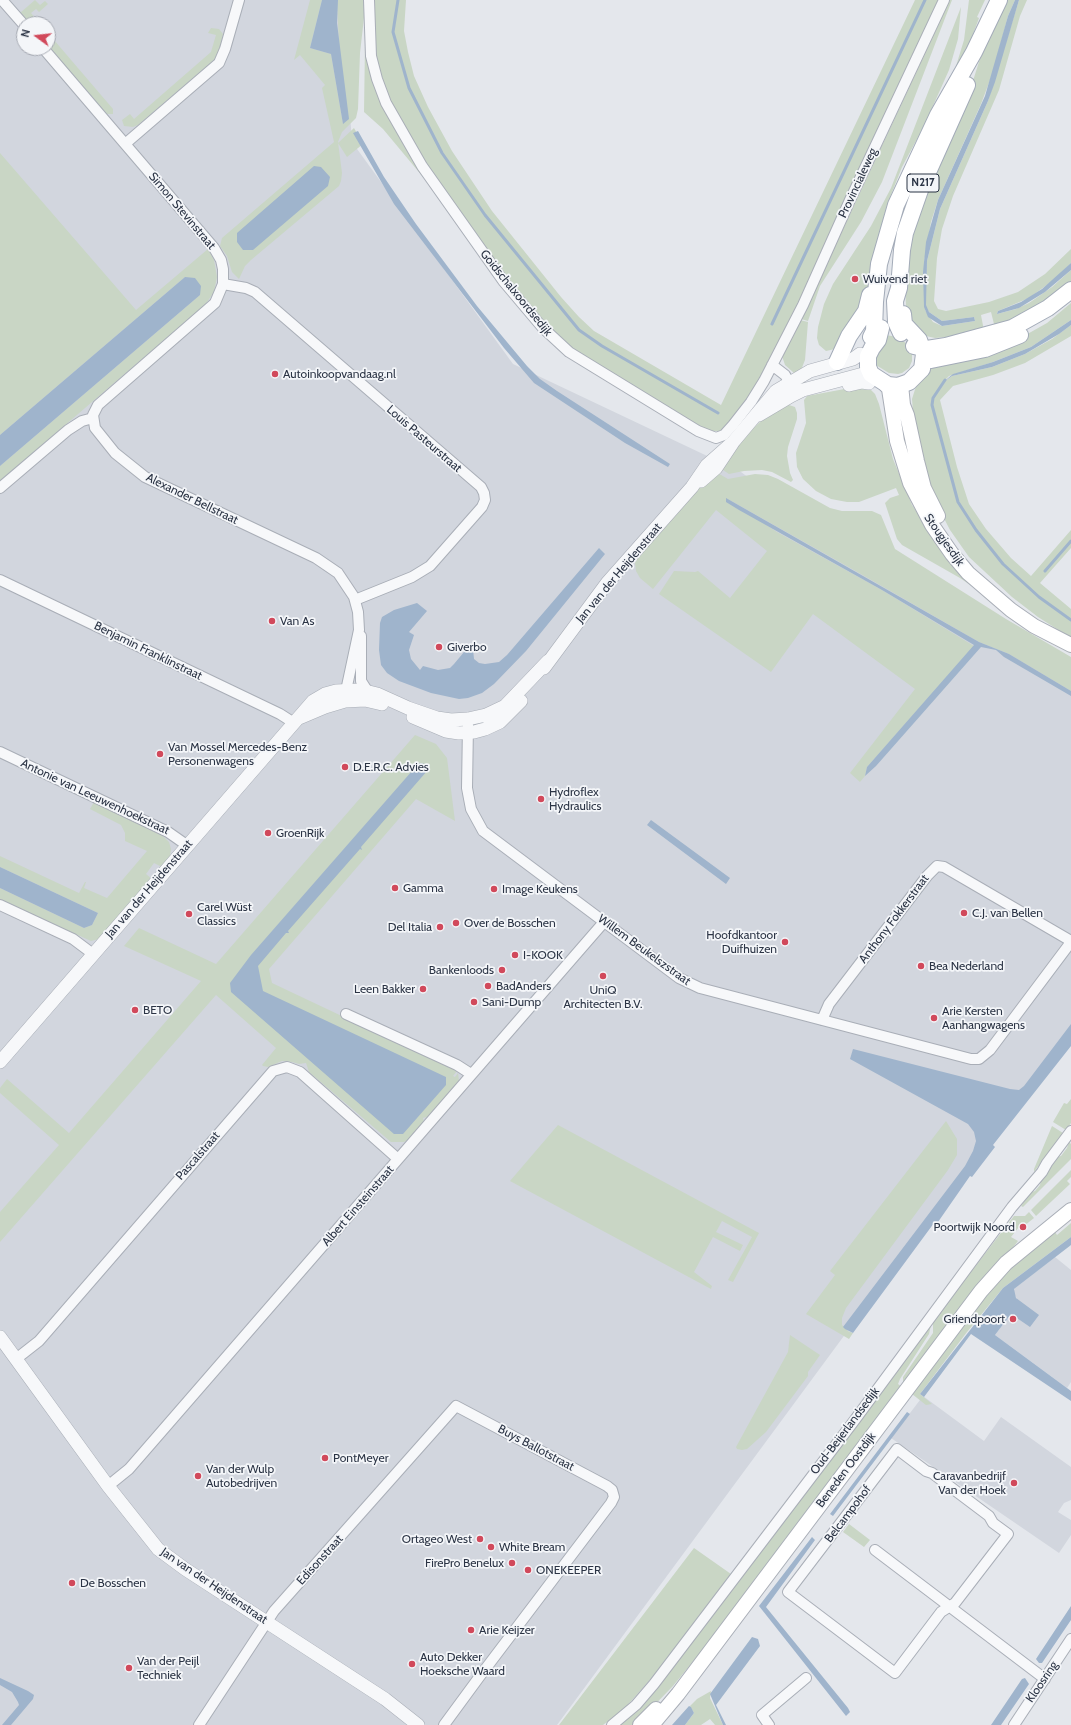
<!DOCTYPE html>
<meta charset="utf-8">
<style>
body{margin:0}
#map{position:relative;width:1071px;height:1725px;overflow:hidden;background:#e4e7ec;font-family:Cabin,sans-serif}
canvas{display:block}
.north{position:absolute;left:16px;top:16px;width:40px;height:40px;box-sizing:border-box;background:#f4f6f9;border:1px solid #a4a8b1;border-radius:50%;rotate:285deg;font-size:11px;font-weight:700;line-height:16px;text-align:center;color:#2b3445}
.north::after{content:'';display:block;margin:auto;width:14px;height:18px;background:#d1495b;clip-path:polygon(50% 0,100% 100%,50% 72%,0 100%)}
</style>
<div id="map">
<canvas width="1071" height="1725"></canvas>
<div class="north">N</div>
</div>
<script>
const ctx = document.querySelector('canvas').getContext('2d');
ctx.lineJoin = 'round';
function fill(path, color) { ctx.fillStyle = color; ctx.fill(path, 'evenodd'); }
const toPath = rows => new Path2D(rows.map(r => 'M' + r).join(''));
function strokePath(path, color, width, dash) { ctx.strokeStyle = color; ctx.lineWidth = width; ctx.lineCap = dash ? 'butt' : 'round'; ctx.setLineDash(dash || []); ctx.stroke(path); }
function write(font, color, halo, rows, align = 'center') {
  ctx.font = font + ' Cabin,sans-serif'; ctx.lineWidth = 3.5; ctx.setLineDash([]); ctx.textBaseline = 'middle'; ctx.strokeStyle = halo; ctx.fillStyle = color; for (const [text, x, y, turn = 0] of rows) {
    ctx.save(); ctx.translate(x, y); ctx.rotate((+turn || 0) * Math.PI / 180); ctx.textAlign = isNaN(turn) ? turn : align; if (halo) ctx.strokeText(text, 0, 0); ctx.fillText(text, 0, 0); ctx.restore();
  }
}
const built = toPath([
 [0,0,342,0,352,142,513,364,741,472,841,547,1071,678,1071,1028,557,1725,0,1725],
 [24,24,48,24,48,48,24,48],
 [1055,1257,1071,1270,1071,1382,1067,1388,995,1335,1011,1314,1017,1299,1013,1292,1015,1288],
 [923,1396,984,1441,1001,1417,1071,1467,1071,1500,1064,1503,1058,1512,1071,1520,1071,1535,1059,1553,891,1438]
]);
const green = toPath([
 [35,0,40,5,45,1,48,4,39,12,36,9,31,13,40,24,30,24,20,13],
 [310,0,322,0,310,48,331,54,343,124,337,4,338,0,366,0,360,53,358,109,356,118,342,132,338,142,342,173,341,181,339,186,251,260,245,266,239,279,232,272,227,256,220,246,222,238,334,142,322,88,325,85,300,55,294,60],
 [374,0,406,0,404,31,408,52,414,76,428,107,452,151,492,211,561,297,579,317,594,331,721,405,915,0,940,0,798,306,753,392,730,423,720,431,714,431,707,430,593,364,553,334,525,301,457,211,412,143,385,91,374,48],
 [950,0,952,0,882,182,861,222,820,286,808,321,801,319],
 [969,0,985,0,977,17,979,18,968,48,953,76,964,40],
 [1005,0,1015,0,1008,16,993,72,981,104,938,200,931,222,924,262,925,310,933,322,942,326,975,321,974,317,942,321,929,312,926,308,925,291,927,261,940,209,988,101,1019,0,1027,0,1020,16,999,90,953,196,942,229,937,258,934,301,938,309,946,311,989,302,1018,292,1045,274,1071,249,1071,263,1059,276,1029,298,998,311,997,314,1016,309,1029,303,1052,287,1071,270,1071,285,1066,290,995,328,991,312,981,315,984,331,946,337,935,338,926,336,915,330,906,306,905,284,913,226,971,87,985,43],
 [961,7,958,39,949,70,924,126,902,167,887,205,875,249,867,295,835,349,826,351,819,345,817,338,818,327,824,304,833,284,871,226,891,188],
 [211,28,219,29,223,34,219,52,214,60,138,125,133,127,124,126,122,120,130,114,134,119,211,52,216,35,208,33],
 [48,33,113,109,113,114,106,114,48,46],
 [365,44,368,62,423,177,383,129,364,112],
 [354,128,363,144,347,157,338,143],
 [0,153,136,310,208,249,214,260,217,277,214,292,205,305,0,481,0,466,200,295,185,277,0,435],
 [1071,303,1071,320,1031,347,993,362,949,376,942,383,952,376,992,367,1025,354,1052,339,1071,325,1071,336,1025,363,993,375,953,386,940,400,957,467,969,504,986,529,1011,558,1031,576,1071,530,1071,548,1040,583,1071,609,1071,638,1038,617,1012,597,969,557,950,530,931,493,913,412,912,399,918,380,929,368,1015,341,1047,323],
 [800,320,808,322,805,360,801,370,794,373,785,365,782,356],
 [886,335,897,337,910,346,912,353,912,361,909,368,902,373,898,374,889,373,871,362],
 [850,388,871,390,875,394,879,404,893,459,912,505,932,534,976,589,960,578,902,545,897,539,885,503,890,498,899,495,896,488,859,502,847,502,831,499,816,491,803,479,797,467,796,453,806,423,804,400,807,396],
 [786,404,795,407,797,413,797,419,788,447,787,456,790,473,793,480,791,482,772,472,762,470,744,471,729,474,720,468,747,434,761,421],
 [716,472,728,479,755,474,768,475,778,479,830,508,842,511,872,511,881,515,895,549,1006,619,1071,657,1071,691,1009,654,979,642,852,569,726,498,777,532,882,590,974,646,867,767,865,776,860,782,850,773,915,689,813,614,771,672,659,594,674,571,695,572,698,571,730,598,767,551,716,510,653,589,640,578,636,571,635,563,638,556,702,485],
 [415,735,436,744,447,758,455,821,416,799,269,969,272,983,456,1070,457,1071,453,1076,455,1077,458,1073,459,1081,430,1116,423,1118,424,1122,409,1139,404,1142,391,1142,309,1072,306,1063,299,1064,292,1062,282,1061,268,1067,263,1066,262,1065,276,1048,216,995,0,1242,0,1212,59,1145,0,1093,0,1088,7,1079,69,1133,201,981,124,946,139,928,216,964],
 [94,802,162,835,169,842,171,849,170,857,162,867,154,863,146,874,152,879,99,939,91,941,0,900,0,888,84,928,92,925,98,913,0,867,0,856,79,893,85,882,86,882,84,888,107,898,147,851,125,841,125,833,121,825,90,809],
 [1071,1099,1071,1123,1066,1130,1053,1122,1064,1103,1067,1104],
 [946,1121,957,1139,957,1155,948,1170,846,1308,842,1318,842,1325,848,1331,853,1333,849,1339,806,1314,835,1275,830,1271],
 [558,1125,759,1233,733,1282,728,1280,752,1237,722,1221,716,1232,743,1245,740,1251,713,1237,694,1272,712,1286,711,1289,510,1181],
 [1052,1126,1063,1133,1034,1172,1034,1169],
 [1069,1142,1071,1144,1071,1159,1023,1207,1021,1206,1031,1192,1035,1191,1040,1185,1041,1179,1057,1157,1061,1156,1067,1148],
 [1071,1170,1071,1177,1067,1181,1070,1184,1036,1216,1031,1210],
 [1029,1212,1034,1218,1024,1226,1019,1227,1011,1237,1018,1241,1012,1249,905,1384,903,1383,903,1377,933,1333,933,1321,1014,1216,1025,1216],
 [1071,1223,1071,1237,1003,1288,967,1332,920,1394,932,1404,926,1405,912,1394,911,1393,974,1309,1000,1278,1055,1232,1057,1235],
 [931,1325,929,1334,900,1379,898,1384,902,1387,713,1637,673,1686,635,1725,619,1725,641,1705,668,1674],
 [790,1335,820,1355,808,1372,808,1376,766,1432,747,1449,742,1450,737,1449,736,1447,788,1352],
 [849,1524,870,1540,864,1547,843,1532],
 [694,1548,731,1574,658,1671,624,1709,603,1725,559,1725],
 [711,1691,710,1698,723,1725,715,1725,710,1719,701,1725,685,1725,694,1713,690,1706,697,1699]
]);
const water = toPath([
 [322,0,338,0,337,23,349,119,343,124,331,54,310,48],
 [1015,0,1019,0,995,82,988,101,940,209,927,261,926,305,929,312,942,321,974,317,975,321,942,326,928,317,924,307,923,272,926,242,938,200,985,96,1008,16],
 [358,131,384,177,416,224,477,306,527,366,540,379,557,391,670,464,668,467,625,443,534,383,504,348,394,204,353,133],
 [314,166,321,167,330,177,328,186,253,250,243,250,237,242,237,233],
 [1071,263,1071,270,1045,292,1019,308,997,314,998,311,1021,302,1042,289],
 [185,277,195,278,201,286,200,295,0,466,0,435],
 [1071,320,1071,325,1059,334,1025,354,992,367,952,376,942,383,953,374,993,362,1031,347],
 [726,498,979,642,1009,654,1071,691,1071,696,1004,657,996,650,981,647,876,766,865,776,867,767,974,645,882,590,739,510,726,502],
 [599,548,605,554,526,651,494,684,482,693,468,698,459,699,431,693,399,681,387,673,381,665,379,650,380,623,382,617,394,610,417,603,427,611,409,632,414,635,409,650,411,659,420,670,423,666,438,670,450,668,454,664,469,646,473,649,474,659,479,663,485,664,499,662,507,655],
 [419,763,425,764,427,771,361,847,362,850,360,849,288,931,289,933,286,933,258,966,263,991,446,1077,446,1085,403,1134,394,1134,231,992,230,983,251,955],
 [651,820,730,878,726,884,647,825],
 [0,867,98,913,92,925,84,928,0,888],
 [1071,1024,1071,1046,993,1145,995,1147,972,1177,970,1176,938,1222,934,1223,853,1333,845,1329,843,1327,965,1166,973,1151,976,1141,974,1132,968,1124,850,1059,853,1049,1010,1089,1019,1090,1024,1086],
 [1071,1237,1071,1245,1014,1289,1016,1298,1039,1315,1030,1327,1011,1314,995,1335,1071,1391,1071,1401,971,1334,924,1397,920,1394,1003,1288],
 [907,1412,910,1414,833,1516,830,1514],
 [812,1537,815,1540,766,1607,848,1708,850,1712,846,1716,759,1606],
 [1071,1606,1071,1620,1042,1663,1039,1663,1036,1659],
 [752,1637,758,1639,760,1646,716,1705,726,1725,723,1725,710,1694],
 [0,1678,28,1691,34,1695,33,1699,11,1725,2,1725,19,1705,18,1702,12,1692,0,1685],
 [1025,1678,1029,1684,1001,1725,991,1725,1022,1679],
 [689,1706,691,1707,694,1713,685,1725,672,1725]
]);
const stream = toPath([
 [398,0,393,32,409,88,442,153,485,215,579,330,602,346,718,413],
 [772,324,925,0],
 [945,380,933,398,932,405,958,502,976,530,1003,564,1039,597,1071,620],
 [1045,571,1071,541]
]);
const minor = toPath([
 [2,0,24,25],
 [369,0,371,56,377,79,386,103,422,166,504,282,542,327,569,352,698,431,716,438,724,435,733,425,751,402,764,381,803,305,850,200,944,0],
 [43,48,214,248,221,260,223,269,223,284,215,303,98,405,93,415,95,428,115,453,145,477,316,558,338,573,354,597,358,612,359,630,347,686,347,690,352,695],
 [125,144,219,63,225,49,239,0],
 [223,284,246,288,255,292,481,487,484,493,485,500,482,507,430,566,412,577,355,600],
 [772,365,785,375,793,388],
 [0,488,68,430,82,421,93,418],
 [0,580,280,714,294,723],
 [361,636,361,681,368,692],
 [468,725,467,788,471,809,483,831,679,978,700,988,971,1059,979,1059,990,1050,1071,942],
 [0,752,168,832,188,846],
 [0,905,73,939,93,954],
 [346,1014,457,1065,471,1074],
 [822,1020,829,1004,927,876,937,866,944,867,1071,941],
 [16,1359,39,1341,273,1071,287,1067,300,1072,398,1159],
 [897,1449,926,1471,932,1473,989,1516,993,1523,1008,1534,955,1603,941,1612,895,1673,788,1592,897,1449],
 [108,1486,129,1469,604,922],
 [875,1550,1045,1679],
 [199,1725,274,1611,456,1406,607,1486,612,1490,614,1497,611,1503,480,1676,444,1725],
 [612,1725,636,1705,654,1684,854,1421,1012,1207,1042,1172,1047,1163,1071,1131],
 [769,1725,762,1715,806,1678],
 [1014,1725,1071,1639]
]);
const tertiary = toPath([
 [849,385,862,382,869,383],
 [759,415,791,396,803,390,863,374],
 [701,481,716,468,734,441,776,391,810,371,853,359,860,354],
 [544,668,607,583,692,487,707,465,734,441],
 [413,717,446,731,459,733,474,732,485,729,500,722,521,701],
 [299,718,325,707,345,701,365,700,382,704],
 [0,1062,313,701,325,694,336,691,361,690,377,694,408,708,437,718,451,720,468,719,486,715,505,706,548,661],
 [0,1337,108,1486,158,1549,185,1569,385,1699,418,1725]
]);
const secondary = toPath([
 [885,384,889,389,897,441,910,483,932,525,952,554,968,573,1011,610,1034,626,1071,645],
 [901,385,903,405,907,415,917,461,924,488,938,516],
 [640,1725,656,1709],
 [652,1725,678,1694,981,1291,1006,1263,1071,1210]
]);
const primary = toPath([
 [881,328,878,340,872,348,868,356,868,367,871,374,888,385,898,386,909,382,922,369,924,354,919,340,904,324,903,314],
 [901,333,896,322,895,301,899,288,902,250,905,233,920,190,967,85],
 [871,337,874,331,875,302,879,264,896,205,938,115,974,52,999,0],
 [914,346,927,349,946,346,1012,328,1048,308,1071,290],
 [931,360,985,349,1020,335],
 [837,362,849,336,866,311,870,295]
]);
const markers = [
 [855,279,4,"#d1495b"],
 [275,374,4,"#d1495b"],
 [272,621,4,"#d1495b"],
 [439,647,4,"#d1495b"],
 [160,754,4,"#d1495b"],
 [345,767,4,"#d1495b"],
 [541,799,4,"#d1495b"],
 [268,833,4,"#d1495b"],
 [395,888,4,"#d1495b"],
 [494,889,4,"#d1495b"],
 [964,913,4,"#d1495b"],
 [189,914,4,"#d1495b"],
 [456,923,4,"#d1495b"],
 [440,927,4,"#d1495b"],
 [785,942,4,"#d1495b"],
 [515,955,4,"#d1495b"],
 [921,966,4,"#d1495b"],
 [502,970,4,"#d1495b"],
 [603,976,4,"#d1495b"],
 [488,986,4,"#d1495b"],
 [423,989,4,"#d1495b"],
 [474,1002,4,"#d1495b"],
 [135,1010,4,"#d1495b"],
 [934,1018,4,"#d1495b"],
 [1023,1227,4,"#d1495b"],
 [1013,1319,4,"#d1495b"],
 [325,1458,4,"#d1495b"],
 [198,1476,4,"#d1495b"],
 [1014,1483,4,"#d1495b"],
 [480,1539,4,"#d1495b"],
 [491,1547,4,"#d1495b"],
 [512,1563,4,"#d1495b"],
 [528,1570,4,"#d1495b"],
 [72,1583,4,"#d1495b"],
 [471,1630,4,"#d1495b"],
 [412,1664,4,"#d1495b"],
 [129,1668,4,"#d1495b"]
];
const shields = [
 [923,183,32]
];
const shieldNames = [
 ["N217",923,183]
];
const streetNames = [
 ["Provincialeweg",858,183,-65],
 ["Simon Stevinstraat",182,211,50],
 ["Goidschalxoordsedijk",516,293,51],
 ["Louis Pasteurstraat",424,439,41],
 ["Alexander Bellstraat",192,499,26],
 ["Stougjesdijk",944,540,55],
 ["Jan van der Heijdenstraat",619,573,-50],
 ["Benjamin Franklinstraat",148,651,26],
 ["Antonie van Leeuwenhoekstraat",95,797,25],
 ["Jan van der Heijdenstraat",149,889,-49],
 ["Anthony Fokkerstraat",894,919,-53],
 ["Willem Beukelszstraat",644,950,36],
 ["Pascalstraat",198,1156,-49],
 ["Albert Einsteinstraat",358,1206,-49],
 ["Oud-Beijerlandsedijk",845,1431,-53],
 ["Buys Ballotstraat",536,1448,28],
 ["Beneden Oostdijk",846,1470,-53],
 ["Belcampohof",848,1514,-53],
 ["Edisonstraat",320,1560,-48],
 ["Jan van der Heijdenstraat",214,1586,34],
 ["Kloosring",1042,1682,-56]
];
const poiNames = [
 ["Wuivend riet",863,279],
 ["Autoinkoopvandaag.nl",283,374],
 ["Van As",280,621],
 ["Giverbo",447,647],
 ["Van Mossel Mercedes-Benz",168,747],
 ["Personenwagens",168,761],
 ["D.E.R.C. Advies",353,767],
 ["Hydroflex",549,792],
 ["Hydraulics",549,806],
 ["GroenRijk",276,833],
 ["Gamma",403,888],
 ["Image Keukens",502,889],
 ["Carel Wüst",197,907],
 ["Classics",197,921],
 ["C.J. van Bellen",972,913],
 ["Over de Bosschen",464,923],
 ["Del Italia",432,927,"right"],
 ["Hoofdkantoor",777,935,"right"],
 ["Duifhuizen",777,949,"right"],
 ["I-KOOK",523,955],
 ["Bea Nederland",929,966],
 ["Bankenloods",494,970,"right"],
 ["BadAnders",496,986],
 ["Leen Bakker",415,989,"right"],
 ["UniQ",603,990,"center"],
 ["Architecten B.V.",603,1004,"center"],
 ["Sani-Dump",482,1002],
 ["BETO",143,1010],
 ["Arie Kersten",942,1011],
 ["Aanhangwagens",942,1025],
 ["Poortwijk Noord",1015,1227,"right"],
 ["Griendpoort",1005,1319,"right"],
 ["PontMeyer",333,1458],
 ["Van der Wulp",206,1469],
 ["Autobedrijven",206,1483],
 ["Caravanbedrijf",1006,1476,"right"],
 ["Van der Hoek",1006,1490,"right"],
 ["Ortageo West",472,1539,"right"],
 ["White Bream",499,1547],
 ["FirePro Benelux",504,1563,"right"],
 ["ONEKEEPER",536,1570],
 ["De Bosschen",80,1583],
 ["Arie Keijzer",479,1630],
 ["Auto Dekker",420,1657],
 ["Hoeksche Waard",420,1671],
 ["Van der Peijl",137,1661],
 ["Techniek",137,1675]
];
fill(built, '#d2d6de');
fill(green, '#c9d6c5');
fill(water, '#9fb4cc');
strokePath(stream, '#9fb4cc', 3);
strokePath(minor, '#a9aeb7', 12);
strokePath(tertiary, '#a9aeb7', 14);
strokePath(secondary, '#a9aeb7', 16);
strokePath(primary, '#a3abb8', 18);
strokePath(minor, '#f7f8fa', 10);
strokePath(tertiary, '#f7f8fa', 13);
strokePath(secondary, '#fff', 14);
strokePath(primary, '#fff', 16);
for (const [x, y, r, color] of markers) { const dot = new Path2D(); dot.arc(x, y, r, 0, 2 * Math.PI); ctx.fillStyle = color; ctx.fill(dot); strokePath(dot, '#f4f6f9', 1.5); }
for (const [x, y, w] of shields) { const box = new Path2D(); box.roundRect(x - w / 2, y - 9, w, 18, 3); ctx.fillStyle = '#f4f6f9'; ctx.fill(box); strokePath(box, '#2b3445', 1); }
write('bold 11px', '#2b3445', null, shieldNames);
write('12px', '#2b3445', '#f4f6f9', streetNames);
write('12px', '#2b3445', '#f4f6f9', poiNames, 'left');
</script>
